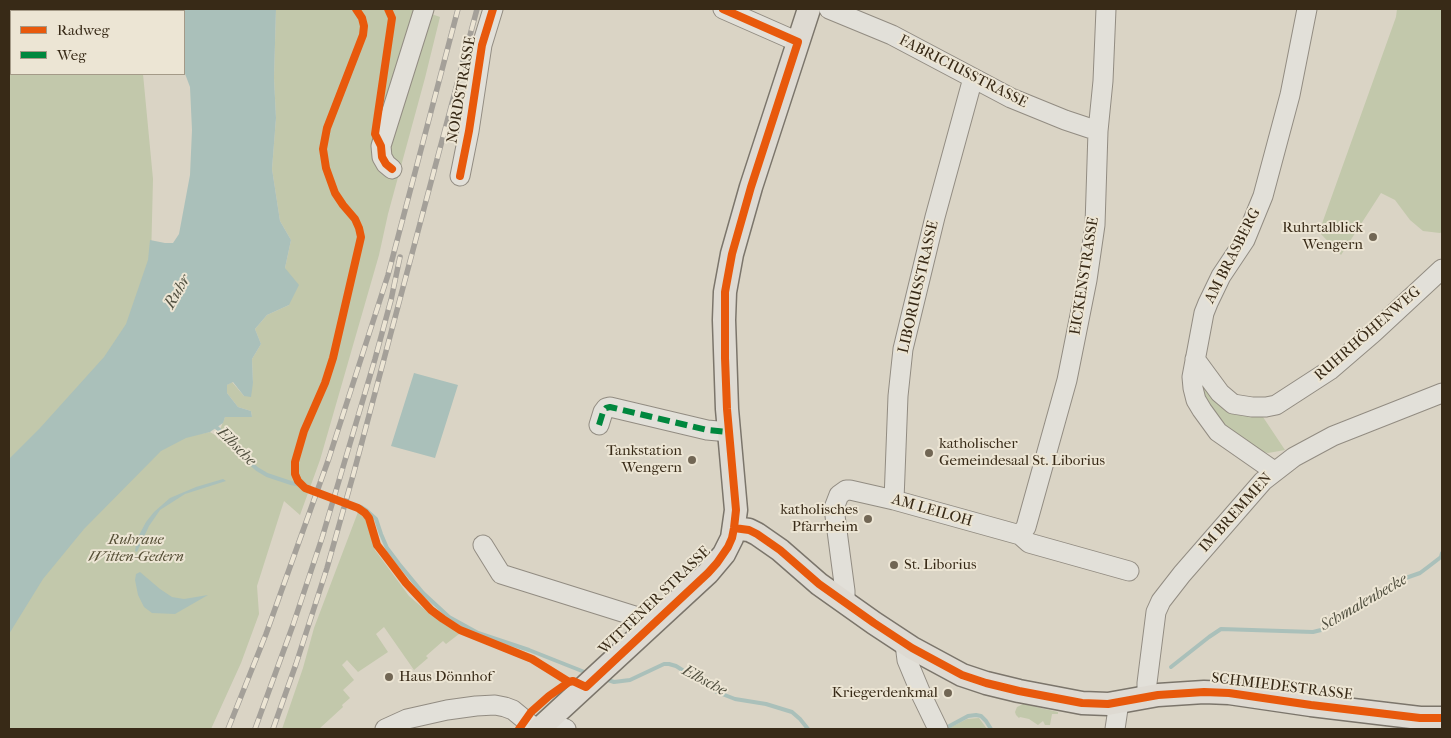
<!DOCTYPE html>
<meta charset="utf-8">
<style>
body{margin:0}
#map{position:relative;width:1451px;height:738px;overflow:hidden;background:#dad4c5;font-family:"IM FELL French Canon",serif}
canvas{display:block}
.frame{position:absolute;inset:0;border:10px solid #382a17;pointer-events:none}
.legend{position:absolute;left:10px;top:10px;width:175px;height:65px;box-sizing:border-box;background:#ece5d4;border:1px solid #a49a88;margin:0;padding:6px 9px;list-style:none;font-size:15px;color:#382a17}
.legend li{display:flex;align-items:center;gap:10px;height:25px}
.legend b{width:25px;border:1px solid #a49a88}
</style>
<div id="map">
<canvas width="1451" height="738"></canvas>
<div class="frame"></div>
<ul class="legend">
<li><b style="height:6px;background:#e8590c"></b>Radweg</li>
<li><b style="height:6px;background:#00873e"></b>Weg</li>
</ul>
</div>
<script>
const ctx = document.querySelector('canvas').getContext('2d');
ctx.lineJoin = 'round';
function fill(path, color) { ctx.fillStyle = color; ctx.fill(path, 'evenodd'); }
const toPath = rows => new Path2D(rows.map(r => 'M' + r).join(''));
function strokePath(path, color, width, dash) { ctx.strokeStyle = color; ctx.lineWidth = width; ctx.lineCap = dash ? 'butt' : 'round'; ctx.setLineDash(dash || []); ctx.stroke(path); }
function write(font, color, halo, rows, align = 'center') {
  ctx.font = font + ' "IM FELL French Canon",serif'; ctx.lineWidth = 4; ctx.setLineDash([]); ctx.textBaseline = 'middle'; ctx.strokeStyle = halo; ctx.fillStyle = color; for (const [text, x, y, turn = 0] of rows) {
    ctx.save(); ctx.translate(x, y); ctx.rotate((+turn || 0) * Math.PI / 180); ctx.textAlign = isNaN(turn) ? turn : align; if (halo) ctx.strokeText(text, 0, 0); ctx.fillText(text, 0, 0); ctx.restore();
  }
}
const green = toPath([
 [9,9,144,9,144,11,11,11,11,74,143,74,153,179,151,260,195,435,210,432,215,435,219,440,219,432,225,417,252,417,251,411,238,407,227,393,227,385,232,382,244,396,253,383,252,359,261,344,255,329,267,315,289,305,285,268,291,240,280,221,272,169,276,118,274,78,276,9,417,9,440,17,425,78,388,214,379,255,320,460,300,515,284,501,257,586,259,614,241,663,211,729,9,729],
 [1397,9,1442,9,1442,232,1440,233,1423,231,1410,220,1395,200,1381,193,1341,255,1319,232,1396,17],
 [1198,380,1261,414,1285,450,1268,453,1258,451,1212,416],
 [358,512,366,520,375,550,409,596,431,615,459,634,446,644,443,641,426,656,428,658,414,670,384,627,376,634,388,652,358,672,347,660,342,665,354,680,343,690,350,698,342,705,343,707,319,729,282,729,303,668,314,628],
 [1023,704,1058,712,1058,714,1052,714,1050,725,1045,725,1043,721,1038,725,1029,719,1020,717,1019,718,1016,715,1015,712,1017,707],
 [979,718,987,729,947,729,967,719]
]);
const water = toPath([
 [156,9,276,9,274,78,276,118,272,169,280,221,291,240,285,268,299,285,289,305,267,315,255,329,261,344,252,359,253,383,251,397,244,396,233,382,227,385,227,393,238,407,251,411,252,417,225,417,223,423,210,432,186,438,161,451,84,529,43,579,9,634,9,459,40,428,104,357,126,324,148,260,150,240,165,243,173,243,179,234,190,175,192,130,190,87,184,71,184,11,158,11],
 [414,373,458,385,435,458,391,446],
 [223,479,226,481,185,494,160,510,149,526,137,552,135,551,137,539,146,522,154,512,170,498,196,487],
 [140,572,160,589,172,597,184,599,208,595,175,614,152,613,144,607,138,595,135,580,136,574]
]);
const stream = toPath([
 [214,425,238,448,249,462,257,469,267,475,291,483,307,486],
 [361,507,366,510,376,519,381,534,387,548,399,564,423,593,449,617,478,633,529,650,587,673],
 [1171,667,1209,637,1221,629,1313,632,1325,629,1340,621,1372,597,1400,580,1420,573,1428,567,1441,557,1442,553],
 [605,679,614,682,630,680,664,664,669,664,676,666,717,692,735,699,766,704,792,712,800,719,808,729],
 [944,729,968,716,976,715,981,716,986,721,991,729]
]);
const minor = toPath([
 [723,9,798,42],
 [829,9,892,35,1011,98,1065,120,1098,131],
 [392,169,386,164,382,157,381,146,424,9],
 [460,176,469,131,482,45,493,9],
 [1195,359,1220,393,1233,404,1252,407,1266,407,1276,405,1330,370,1373,333,1442,269],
 [599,425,603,412,606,408,610,407,707,430,729,432],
 [1274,471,1218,432,1202,410,1196,400,1193,388,1192,377,1204,313,1208,303,1221,276,1245,240,1263,196,1290,95,1307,9],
 [894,500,898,396,903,349,935,217,973,78],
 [1020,535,1026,527,1067,380,1087,280,1095,225,1098,131,1103,81,1106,9],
 [483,545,501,574,654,622],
 [845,602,845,591,834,508,839,495,846,490,850,490,894,500,1020,535,1029,543,1129,571],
 [905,644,907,660,922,696,938,729],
 [1147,697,1147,683,1156,612,1161,601,1182,574,1263,481,1294,457,1333,436,1442,393],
 [547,722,566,729],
 [385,729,407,719,447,710,476,706,495,705,505,707,513,710,536,729],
 [1115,729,1119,702]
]);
const major = toPath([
 [734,528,749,530,757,534,780,550,819,584,874,623,912,648,962,675,986,683,1019,691,1082,703,1108,704,1158,695,1204,692,1229,693,1311,705,1420,718,1442,718],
 [539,729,708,573,724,554,732,538,736,510,727,409,724,320,725,292,732,254,751,187,809,9]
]);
const rail = toPath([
 [228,729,266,634,329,458,388,275,458,9],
 [255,729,293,625,322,538,375,359,391,300,400,257],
 [273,729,296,664,327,568,354,472,477,9]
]);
const quiet = toPath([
 [599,425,603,412,606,408,610,407,707,430,729,432]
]);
const cycleway = toPath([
 [356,9,362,18,364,26,363,35,327,128,323,149,326,168,335,193,343,205,355,219,359,228,361,237,333,358,325,383,304,431,295,462,295,474,298,481,305,488,358,508,365,513,369,518,377,545,384,554,406,583,431,610,443,619,460,630,532,659,569,682,573,681,586,687,708,573,717,563,728,547,732,538,734,528,736,510,727,409,725,358,725,292,732,254,751,187,798,42,723,9],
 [388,9,392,18,375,134,381,146,382,157,386,164,392,169],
 [460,176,469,131,482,45,493,9],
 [734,528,749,530,757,534,780,550,819,584,874,623,912,648,962,675,986,683,1019,691,1082,703,1108,704,1158,695,1204,692,1229,693,1311,705,1420,718,1442,718],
 [519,729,531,712,549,696,569,682]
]);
const markers = [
 [1373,237,5,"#716654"],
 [929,453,5,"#716654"],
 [692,460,5,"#716654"],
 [868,519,5,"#716654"],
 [894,565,5,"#716654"],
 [389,677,5,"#716654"],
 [948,693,5,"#716654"]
];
const streetNames = [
 ["FABRICIUSSTRASSE",963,72,27],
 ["NORDSTRASSE",462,90,-80],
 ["AM BRASBERG",1233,256,-63],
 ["EICKENSTRASSE",1085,276,-81],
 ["LIBORIUSSTRASSE",919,287,-77],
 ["RUHRHÖHENWEG",1368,334,-41],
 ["AM LEILOH",932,511,16],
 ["IM BREMMEN",1236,513,-48],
 ["WITTENER STRASSE",655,601,-44],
 ["SCHMIEDESTRASSE",1282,687,7]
];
const poiNames = [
 ["Ruhrtalblick",1363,228],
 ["Wengern",1363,245],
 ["katholischer",939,444,"left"],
 ["Gemeindesaal St. Liborius",939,461,"left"],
 ["Tankstation",682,451],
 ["Wengern",682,468],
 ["katholisches",858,510],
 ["Pfarrheim",858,527],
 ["St. Liborius",904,565,"left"],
 ["Haus Dönnhof",399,677,"left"],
 ["Kriegerdenkmal",938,693]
];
const parkNames = [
 ["Ruhraue",136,540],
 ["Witten-Gedern",136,557]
];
const waterNames = [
 ["Ruhr",178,292,-60],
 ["Elbsche",236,447,45],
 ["Schmalenbecke",1364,603,-30],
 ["Elbsche",704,681,28]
];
fill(green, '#c2c8ab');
fill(water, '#aac0ba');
strokePath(stream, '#aac0ba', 4);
strokePath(minor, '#928c82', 21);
strokePath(major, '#7b756b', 25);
strokePath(minor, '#e2e0d9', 19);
strokePath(major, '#dedad2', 22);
strokePath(rail, '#a4a099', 5.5);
strokePath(rail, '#ece5d4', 4, [11]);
strokePath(quiet, '#00873e', 6, [12, 6]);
strokePath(cycleway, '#e8590c', 8);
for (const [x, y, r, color] of markers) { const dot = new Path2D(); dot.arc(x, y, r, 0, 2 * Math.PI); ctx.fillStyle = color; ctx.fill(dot); strokePath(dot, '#ece5d4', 2); }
write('15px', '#382a17', '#ece5d4', streetNames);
write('15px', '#382a17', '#ece5d4', poiNames, 'right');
write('italic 15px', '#564f36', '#ece5d4', parkNames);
write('italic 16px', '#4f4e3e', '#ece5d4', waterNames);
</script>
